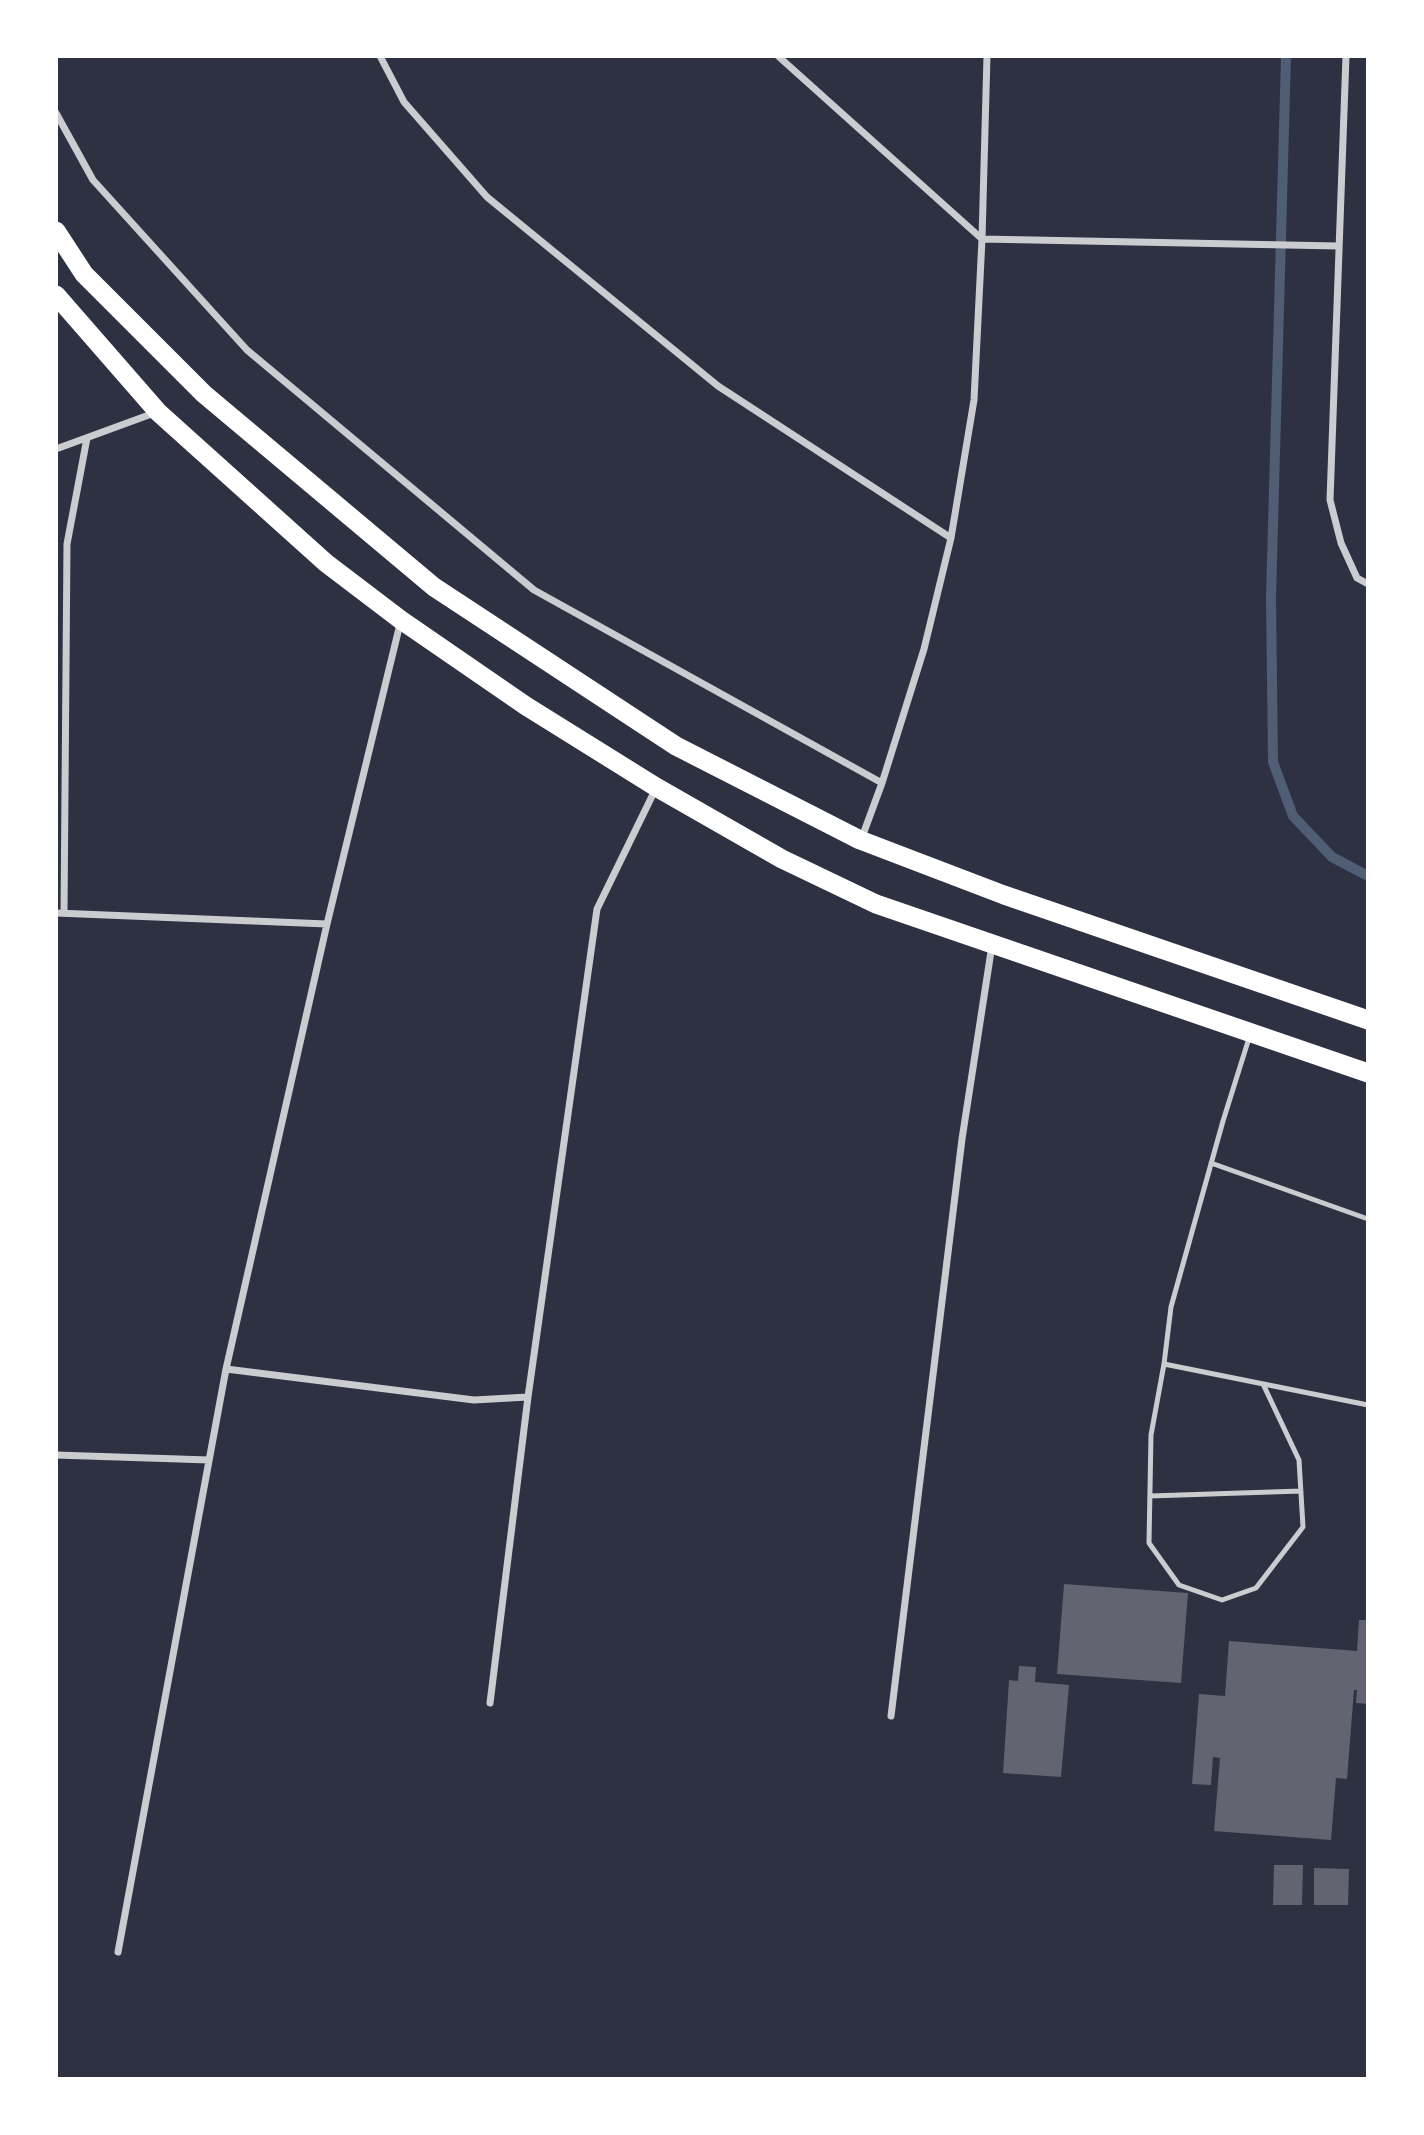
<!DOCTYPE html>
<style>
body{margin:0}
#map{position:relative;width:1424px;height:2135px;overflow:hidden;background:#2d3142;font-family:"Varela Round",sans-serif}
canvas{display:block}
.frame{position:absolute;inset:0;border:58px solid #fff;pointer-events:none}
</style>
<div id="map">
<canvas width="1424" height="2135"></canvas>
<div class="frame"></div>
</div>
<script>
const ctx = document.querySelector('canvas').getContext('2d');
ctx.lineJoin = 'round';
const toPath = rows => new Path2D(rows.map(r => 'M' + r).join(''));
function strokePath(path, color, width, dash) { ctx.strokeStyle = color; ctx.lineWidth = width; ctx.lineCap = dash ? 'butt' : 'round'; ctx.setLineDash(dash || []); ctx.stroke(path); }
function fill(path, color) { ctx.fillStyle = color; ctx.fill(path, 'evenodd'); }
const stream = toPath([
 [1286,56,1271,597,1273,762,1293,816,1332,857,1368,876]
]);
const building = toPath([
 [1064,1584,1188,1593,1181,1683,1057,1674],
 [1359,1620,1368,1620,1368,1704,1356,1703,1357,1690,1354,1690,1347,1779,1336,1778,1331,1840,1214,1831,1220,1758,1213,1757,1211,1785,1192,1784,1199,1694,1225,1696,1229,1641,1357,1651],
 [1019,1666,1036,1667,1035,1682,1069,1685,1061,1777,1003,1773,1009,1680,1018,1681],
 [1274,1865,1303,1865,1302,1905,1273,1905],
 [1314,1868,1349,1869,1348,1905,1314,1905]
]);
const service = toPath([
 [1250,1035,1223,1121,1171,1307,1164,1364,1151,1435,1149,1543,1179,1585,1222,1600,1256,1588,1303,1527,1299,1460,1263,1384],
 [1211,1163,1368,1219],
 [1164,1364,1368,1405],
 [1150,1496,1301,1491]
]);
const minor = toPath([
 [380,56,404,102,487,197,718,386,951,538],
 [778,56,982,239,1338,246],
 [1346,56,1330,500,1341,543,1357,578,1368,584],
 [56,113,93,180,247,350,534,590,882,783],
 [56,449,157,412],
 [861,840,882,783,924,649,951,538,974,400,982,239,987,56],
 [56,913,327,924],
 [64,913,67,544,87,438],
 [226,1369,474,1400,528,1397,597,909,656,788],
 [56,1455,209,1460],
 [490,1703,528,1397],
 [891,1716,962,1139,992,945],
 [118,1952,226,1369,327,924,400,624]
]);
const trunk = toPath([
 [56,231,84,274,204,394,434,587,676,746,860,840,1004,895,1368,1020],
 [56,295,158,412,326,563,401,620,526,706,656,787,782,859,876,904,1368,1073]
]);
strokePath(stream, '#4f5d75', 10);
fill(building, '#626471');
strokePath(service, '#caccd0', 5);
strokePath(minor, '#caccd0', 7);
strokePath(trunk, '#fff', 19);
</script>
